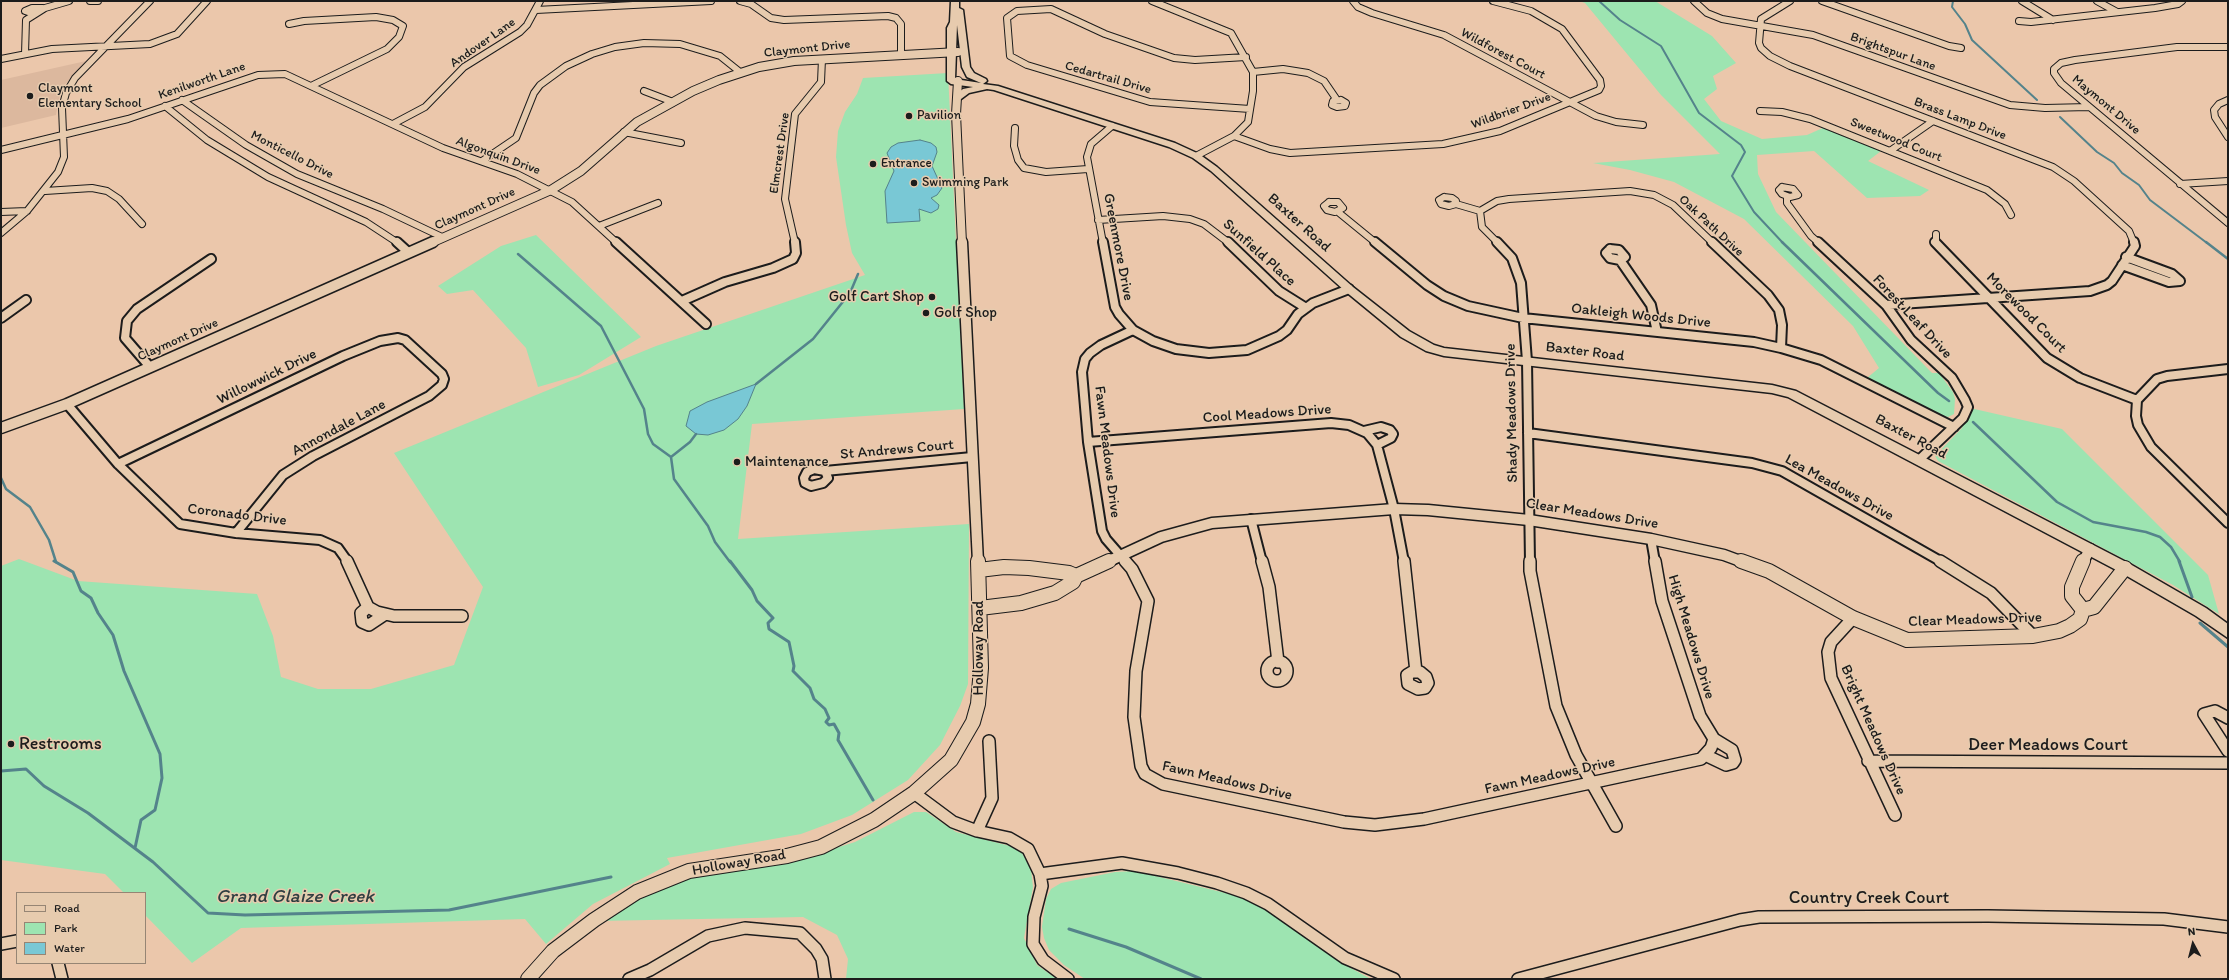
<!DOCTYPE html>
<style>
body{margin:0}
#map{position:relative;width:2229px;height:980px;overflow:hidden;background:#ebc7ab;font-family:Itim,sans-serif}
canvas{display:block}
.frame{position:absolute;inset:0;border:2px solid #1c1c1c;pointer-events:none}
.legend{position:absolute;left:16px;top:892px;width:130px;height:72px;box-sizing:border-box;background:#e7cbae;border:1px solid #968574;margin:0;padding:5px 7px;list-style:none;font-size:12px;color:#1c1c1c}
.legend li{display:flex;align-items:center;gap:8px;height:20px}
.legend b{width:20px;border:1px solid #968574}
.north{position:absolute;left:2173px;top:924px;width:40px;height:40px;-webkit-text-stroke:3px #e7cbae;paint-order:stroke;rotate:353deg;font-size:11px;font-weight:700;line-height:16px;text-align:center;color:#1c1c1c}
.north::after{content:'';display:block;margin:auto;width:14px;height:18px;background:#1c1c1c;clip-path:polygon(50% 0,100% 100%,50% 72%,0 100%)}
</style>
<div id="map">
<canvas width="2229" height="980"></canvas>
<div class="frame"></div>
<ul class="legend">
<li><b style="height:5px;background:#e7cbae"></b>Road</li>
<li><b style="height:11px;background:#9de4b1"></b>Park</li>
<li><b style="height:11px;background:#79c8d5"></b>Water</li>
</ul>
<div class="north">N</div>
</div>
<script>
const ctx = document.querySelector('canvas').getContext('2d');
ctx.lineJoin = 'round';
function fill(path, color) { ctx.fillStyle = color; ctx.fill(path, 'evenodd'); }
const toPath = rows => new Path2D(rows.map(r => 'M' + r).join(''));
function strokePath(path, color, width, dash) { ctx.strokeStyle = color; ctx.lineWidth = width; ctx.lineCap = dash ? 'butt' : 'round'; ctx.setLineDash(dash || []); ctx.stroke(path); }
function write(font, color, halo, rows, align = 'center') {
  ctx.font = font + ' Itim,sans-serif'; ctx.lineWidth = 3; ctx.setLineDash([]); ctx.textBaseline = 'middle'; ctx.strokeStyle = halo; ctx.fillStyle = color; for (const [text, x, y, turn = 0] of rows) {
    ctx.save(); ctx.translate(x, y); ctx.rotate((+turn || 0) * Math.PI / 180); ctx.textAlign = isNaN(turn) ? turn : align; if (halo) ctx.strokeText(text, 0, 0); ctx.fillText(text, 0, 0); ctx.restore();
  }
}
const built = toPath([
 [86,61,61,89,56,115,1,128,1,80]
]);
const green = toPath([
 [1579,1,1655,1,1712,36,1736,63,1713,76,1717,89,1704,99,1721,121,1762,139,1807,135,1825,127,1881,151,1868,161,1929,190,1920,196,1867,198,1814,151,1757,155,1758,174,1776,212,1932,373,1939,373,1953,392,1955,399,1954,414,1948,417,1941,415,1867,378,1879,368,1853,326,1744,219,1674,182,1630,170,1593,163,1720,154,1661,95,1585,3],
 [948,73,964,409,752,424,738,539,969,524,968,684,960,706,940,745,908,780,852,815,801,834,667,858,670,864,593,904,546,944,525,919,241,928,192,963,145,915,145,893,124,893,105,874,1,860,1,566,19,559,78,581,257,594,273,636,281,677,318,689,371,689,454,665,483,587,394,453,656,346,865,275,852,253,846,225,836,157,838,131,845,112,857,94,863,78],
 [536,235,641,337,579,375,538,387,526,348,473,290,447,294,438,286,501,246],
 [1970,408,2062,429,2208,575,2219,614,2173,585,1938,461,1935,456,1962,428],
 [914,812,926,812,956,832,1010,846,1022,853,1031,869,1033,887,1024,938,1037,965,1057,979,846,979,848,959,837,935,803,917,598,921,648,891,680,879,817,854,855,842],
 [1135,871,1246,898,1286,919,1347,966,1371,979,1085,979,1064,965,1049,950,1044,938,1042,927,1046,899,1051,889,1061,883,1115,872]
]);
const water = toPath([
 [920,140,931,143,936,147,937,152,932,166,942,188,937,195,931,198,939,205,938,209,931,213,919,209,920,221,887,223,885,191,894,171,887,153,891,147,898,143,920,140],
 [756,384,747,406,738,419,724,430,708,435,696,434,686,426,690,411,707,402,756,384]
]);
const streamFar2 = toPath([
 [1599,1,1620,20,1661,46,1699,113,1741,145,1745,152,1732,176,1754,212,1783,243],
 [1953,1,1952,7,1965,24,1972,40,2037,100],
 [2060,117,2097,152,2114,163,2122,173,2139,185,2150,200,2207,243]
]);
const streamFar1 = toPath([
 [1782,242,1938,393,1949,401],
 [2206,242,2228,259],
 [518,254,601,326,644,409,648,434,653,444,671,457,674,479,708,526,715,542,730,562],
 [756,384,813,339,850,293,858,274],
 [1973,422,2057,502,2093,522,2146,532,2160,537,2171,547,2180,562],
 [671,457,690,442,696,434],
 [1,478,6,489,30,507,49,540,56,562]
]);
const stream = toPath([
 [54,561,73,572,81,591,91,598,98,613,113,635,124,671,160,754,162,778,155,810,141,820,135,848],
 [730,561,752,590,757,601,773,618,768,623,769,629,789,642,794,666,793,671,810,688,814,699,825,709,829,718,826,722,829,725,834,724,839,733,838,740,873,800],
 [2179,561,2192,597],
 [2200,623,2228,647],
 [1,771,26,769,44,786,88,813,153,862,208,913,245,915,449,910,611,877],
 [1069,929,1126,947,1201,979]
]);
const minorFar2 = toPath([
 [90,1,98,1],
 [740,1,751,4,771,18,784,20,888,16,896,18,901,24,901,56],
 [1152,1,1231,33,1253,72,1253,91,1248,122,1234,136,1196,156],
 [1353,1,1358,7,1372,13,1444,35,1596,116,1616,122,1643,125],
 [1694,1,1707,13,1722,19,1813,35,2010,105,2045,108,2089,107],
 [1790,1,1761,19,1759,43,1761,48,1770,56,1790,66,2053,167,2074,181,2129,231,2134,243],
 [1822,1,1949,46,1961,48],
 [2022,1,2053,20],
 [2097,1,2117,12],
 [536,10,711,1],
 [34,14,25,11,32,8,43,8],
 [2019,21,2031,22,2155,8,2178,4,2182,1],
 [289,24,304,21,376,17,393,20,403,26,399,37,387,49,313,85],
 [2228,47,2177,47,2075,60,2061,63,2054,69,2054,73,2061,83,2228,223],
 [25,54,26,20,45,8,69,1],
 [1246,57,1195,60,1174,58,1105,34,1051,9,1017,11,1007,18,1010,56,1027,65,1150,102,1250,109],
 [1,59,52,49,150,44,177,34,207,1],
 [1253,72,1283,69,1308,73,1324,81,1337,100],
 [644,91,673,102],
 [182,100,246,145,297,174,383,209,442,237],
 [1341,100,1346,103,1345,106,1337,107,1332,105,1333,101,1341,100],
 [2228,100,2219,104,2214,110,2215,117,2228,137],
 [165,106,207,140,268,177,366,222,398,243],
 [1760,111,1782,112,1810,119,1987,190,2005,204,2011,215],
 [393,124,425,107,464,67,520,32,527,25,540,1],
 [1015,128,1014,146,1018,160,1024,168,1046,172,1088,169],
 [624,132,681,143],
 [1234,136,1270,149,1290,153,1443,144,1500,131,1599,90,1601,86,1600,80,1562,29,1531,11,1493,1],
 [1,150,128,119,258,75,285,74,443,148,517,174,572,202,617,243],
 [1890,151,1933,121],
 [482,161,516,138,534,93,540,85,566,66,592,54,615,47,644,43,680,44,720,56,740,72],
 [2180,184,2228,181],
 [1782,187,1793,189,1798,195,1790,197,1782,194,1779,190,1782,187],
 [45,191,92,188,107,191,119,199,142,224],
 [1787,196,1787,203,1811,236,1819,243],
 [1444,197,1452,198,1456,201,1456,204,1449,206,1441,204,1439,200,1444,197],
 [1329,202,1338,202,1343,208,1335,212,1327,210,1324,206,1329,202],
 [1456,204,1480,211],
 [1480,211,1482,227,1498,243],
 [1480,211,1497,201,1509,199,1630,191,1654,195,1673,205,1713,243],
 [1,212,27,211],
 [1338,212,1376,243],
 [1098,220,1163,216,1190,219,1204,224,1229,243],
 [599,226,658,203],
 [1,233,27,211,58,172,64,157,62,108,66,93,75,78,150,1],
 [1936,234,1936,243],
 [795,243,785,199,795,114,821,82,822,59],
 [1103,243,1087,157,1091,144,1112,126]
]);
const minorFar1 = toPath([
 [397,242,408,252],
 [616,242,706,324],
 [1103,242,1115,307,1119,314,1133,330,1153,341,1176,349,1209,353,1247,350,1279,336,1287,330,1298,314,1313,303,1349,289],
 [1228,242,1279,291,1306,308],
 [1375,242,1427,285,1444,296,1468,306,1523,318,1754,342,1781,348,1821,360,1954,427],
 [1497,242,1512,258,1521,283,1527,361,1530,562],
 [1712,242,1768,295,1779,310,1782,325,1781,348],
 [1818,242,1886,305,1911,340,1952,378,1965,400,1968,407,1963,418,1920,459],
 [1935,242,2047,358,2080,378,2137,400],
 [1610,249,1619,250,1625,257,1620,260,1610,258,1606,253,1610,249],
 [1620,260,1651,305,1657,332],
 [2122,265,2169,282,2180,281,2172,274,2126,257],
 [682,301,725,282,773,268,793,259,796,253,795,242],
 [1886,305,2090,291,2107,285,2112,281,2135,246,2134,242],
 [1,318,26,300],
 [150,367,125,338,127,321,137,309,211,259],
 [2137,400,2136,416,2138,425,2151,447,2228,523],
 [2137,400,2157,379,2167,376,2228,369],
 [67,404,118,464,180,524,236,533,320,540,338,548,348,562],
 [1364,431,1381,427,1390,430,1393,434,1391,438,1377,445],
 [1528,433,1752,463,1782,471,1942,562],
 [1088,442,1331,423,1349,425,1367,433,1377,445,1394,509,1404,562],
 [118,464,343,356,380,341,398,338,405,340,442,374,444,379,442,385,429,396,313,456,283,475,236,533],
 [814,469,825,471,828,478,823,483,811,486,805,483,804,478,807,472,814,469],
 [825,471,972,457],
 [1251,519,1262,562],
 [1651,539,1655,562],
 [1126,562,1106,539,1102,531,1088,442,1082,372,1085,359,1090,353,1101,345,1133,330]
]);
const minor = toPath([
 [347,561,368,607,377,612,394,616,462,616],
 [1125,561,1132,569,1148,601,1136,671,1134,717,1141,766,1145,774,1163,784,1344,822,1375,825,1424,819,1701,759,1711,748,1714,739,1700,716,1662,601,1655,561],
 [1262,561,1269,587,1278,662],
 [1404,561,1416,672],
 [1530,561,1530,571,1556,706,1576,755,1616,826],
 [1940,561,1991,593,2033,636],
 [368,607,361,613,362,622,369,625,384,615],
 [1853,618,1831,642,1828,652,1831,678,1895,815],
 '1267 671a10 10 0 1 1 20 0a10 10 0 1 1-20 0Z',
 [1412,672,1420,672,1426,677,1428,683,1425,688,1418,689,1408,684,1407,675,1412,672],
 [2228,718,2215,711,2204,714,2228,751],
 [1705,755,1726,765,1733,763,1735,760,1732,750,1714,739],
 [1868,761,2228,763],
 [914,793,953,822,977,831,1009,838,1028,849,1040,874,1042,886,1034,917,1033,944,1043,960,1068,979],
 [977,831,992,798,989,741],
 [1040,874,1122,863,1178,873,1217,883,1246,893,1268,904,1345,958,1394,979],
 [1,944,17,941],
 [58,963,62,979],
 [629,979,650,970,708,936,745,928,800,933,816,949,822,959,825,979],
 [1518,979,1740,920,1759,917,1988,916,2164,919,2228,927]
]);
const tertiaryFar2 = toPath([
 [958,81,956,114,962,243],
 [431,243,551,190,581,171,637,122,693,91,719,80,759,67,794,61,958,52]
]);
const tertiaryFar1 = toPath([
 [962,242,978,562],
 [1,428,67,404,433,242],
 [1107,562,1161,537,1212,523,1394,509,1428,510,1529,520,1651,539,1724,555,1743,562],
 [2083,562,2090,549]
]);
const tertiary = toPath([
 [1741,561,1769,571,1853,618,1907,640,2033,636,2059,631,2070,626,2080,619,2083,610],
 [979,570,1004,567,1029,568,1069,573,1076,576],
 [980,608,1021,603,1055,593,1073,582,1076,576,1109,561],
 [2083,610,2072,596,2072,587,2083,561],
 [2083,610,2094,607,2125,568],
 [528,979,553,951,594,920,637,892,689,871,787,856,821,847,874,820,914,793,951,760,973,722,978,704,981,668,978,561]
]);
const secondary = toPath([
 [951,1,959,1,959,8,963,10,970,67,974,73,986,79,987,81,983,84,998,86,1175,143,1199,154,1217,167,1353,287,1409,331,1434,345,1444,348,1772,385,1796,391,2130,564,2206,608,2228,624,2228,638,2196,616,2120,572,1788,397,1772,393,1444,356,1426,351,1401,337,1345,291,1211,171,1193,158,1169,147,994,90,987,89,969,93,961,99,955,99,955,95,963,89,973,87,951,84,947,81,947,28,950,22,951,1],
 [957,25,962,67,967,77,981,83,955,79,957,25]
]);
const markers = [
 [30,96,4,"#1c1c1c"],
 [909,116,4,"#1c1c1c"],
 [873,164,4,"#1c1c1c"],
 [914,183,4,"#1c1c1c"],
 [932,297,4,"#1c1c1c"],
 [926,313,4,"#1c1c1c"],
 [737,462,4,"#1c1c1c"],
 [11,744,4,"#1c1c1c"]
];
const farStreetnames = [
 ["Andover Lane",483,43,-35],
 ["Claymont Drive",807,49,-6],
 ["Brightspur Lane",1893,52,20],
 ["Wildforest Court",1503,54,28],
 ["Cedartrail Drive",1108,78,16],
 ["Kenilworth Lane",202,81,-19],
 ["Maymont Drive",2106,105,40],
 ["Wildbrier Drive",1511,111,-20],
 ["Brass Lamp Drive",1960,119,21],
 ["Sweetwood Court",1896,140,22],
 ["Elmcrest Drive",780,153,-82],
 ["Monticello Drive",292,155,27],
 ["Algonquin Drive",498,156,20],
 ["Claymont Drive",475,209,-24],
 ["Oak Path Drive",1711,226,43],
 ["Claymont Drive",178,340,-24]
];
const farPoinames = [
 ["Claymont",38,89],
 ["Elementary School",38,104],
 ["Pavilion",917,116],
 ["Entrance",881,164],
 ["Swimming Park",922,183]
];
const streetNames = [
 ["Baxter Road",1299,223,42],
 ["Greenmore Drive",1118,247,79],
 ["Sunfield Place",1259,253,42],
 ["Morewood Court",2026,313,45],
 ["Oakleigh Woods Drive",1641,316,6],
 ["Forest Leaf Drive",1912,317,47],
 ["Baxter Road",1585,352,7],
 ["Willowwick Drive",267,377,-26],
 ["Shady Meadows Drive",1512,413,-91],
 ["Cool Meadows Drive",1267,414,-4],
 ["Annondale Lane",339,428,-28],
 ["Baxter Road",1911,437,28],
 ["St Andrews Court",897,450,-5],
 ["Fawn Meadows Drive",1107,452,83],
 ["Lea Meadows Drive",1839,488,29],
 ["Clear Meadows Drive",1592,514,9],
 ["Coronado Drive",237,515,7],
 ["Clear Meadows Drive",1975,620,-2],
 ["High Meadows Drive",1691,637,73],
 ["Holloway Road",979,648,-90],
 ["Bright Meadows Drive",1873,730,66],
 ["Fawn Meadows Drive",1550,776,-12],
 ["Fawn Meadows Drive",1227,781,13],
 ["Holloway Road",739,863,-10]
];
const poiNames = [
 ["Golf Cart Shop",924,297,"right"],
 ["Golf Shop",934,313],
 ["Maintenance",745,462]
];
const nearPoinames = [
 ["Restrooms",19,744]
];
const nearStreetnames = [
 ["Deer Meadows Court",2048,745],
 ["Country Creek Court",1869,898]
];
const nearWaternames = [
 ["Grand Glaize Creek",295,897]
];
fill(built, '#dcb89e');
fill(green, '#9de4b1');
fill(water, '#79c8d5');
strokePath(water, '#54838b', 1);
strokePath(streamFar2, '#54838b', 2);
strokePath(streamFar1, '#54838b', 2.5);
strokePath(stream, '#54838b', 3);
strokePath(minorFar2, '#1c1c1c', 8);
strokePath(minorFar1, '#1c1c1c', 12);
strokePath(minor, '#1c1c1c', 14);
strokePath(tertiaryFar2, '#1c1c1c', 10);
strokePath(tertiaryFar1, '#1c1c1c', 13);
strokePath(tertiary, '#1c1c1c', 16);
strokePath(secondary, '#1c1c1c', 3);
strokePath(minorFar2, '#e7cbae', 6);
strokePath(minorFar1, '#e7cbae', 8);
strokePath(minor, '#e7cbae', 11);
strokePath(tertiaryFar2, '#e7cbae', 8);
strokePath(tertiaryFar1, '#e7cbae', 10);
strokePath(tertiary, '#e7cbae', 14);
fill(secondary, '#e7cbae');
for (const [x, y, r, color] of markers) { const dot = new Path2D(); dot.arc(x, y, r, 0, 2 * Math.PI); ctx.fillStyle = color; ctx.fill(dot); strokePath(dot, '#e7cbae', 1.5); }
write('13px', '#1c1c1c', '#e7cbae', farStreetnames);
write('13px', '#1c1c1c', '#e7cbae', farPoinames, 'left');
write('15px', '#1c1c1c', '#e7cbae', streetNames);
write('15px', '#1c1c1c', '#e7cbae', poiNames, 'left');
write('18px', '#1c1c1c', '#e7cbae', nearPoinames, 'left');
write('18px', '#1c1c1c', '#e7cbae', nearStreetnames);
write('italic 19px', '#2f3e41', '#e7cbae', nearWaternames);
</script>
